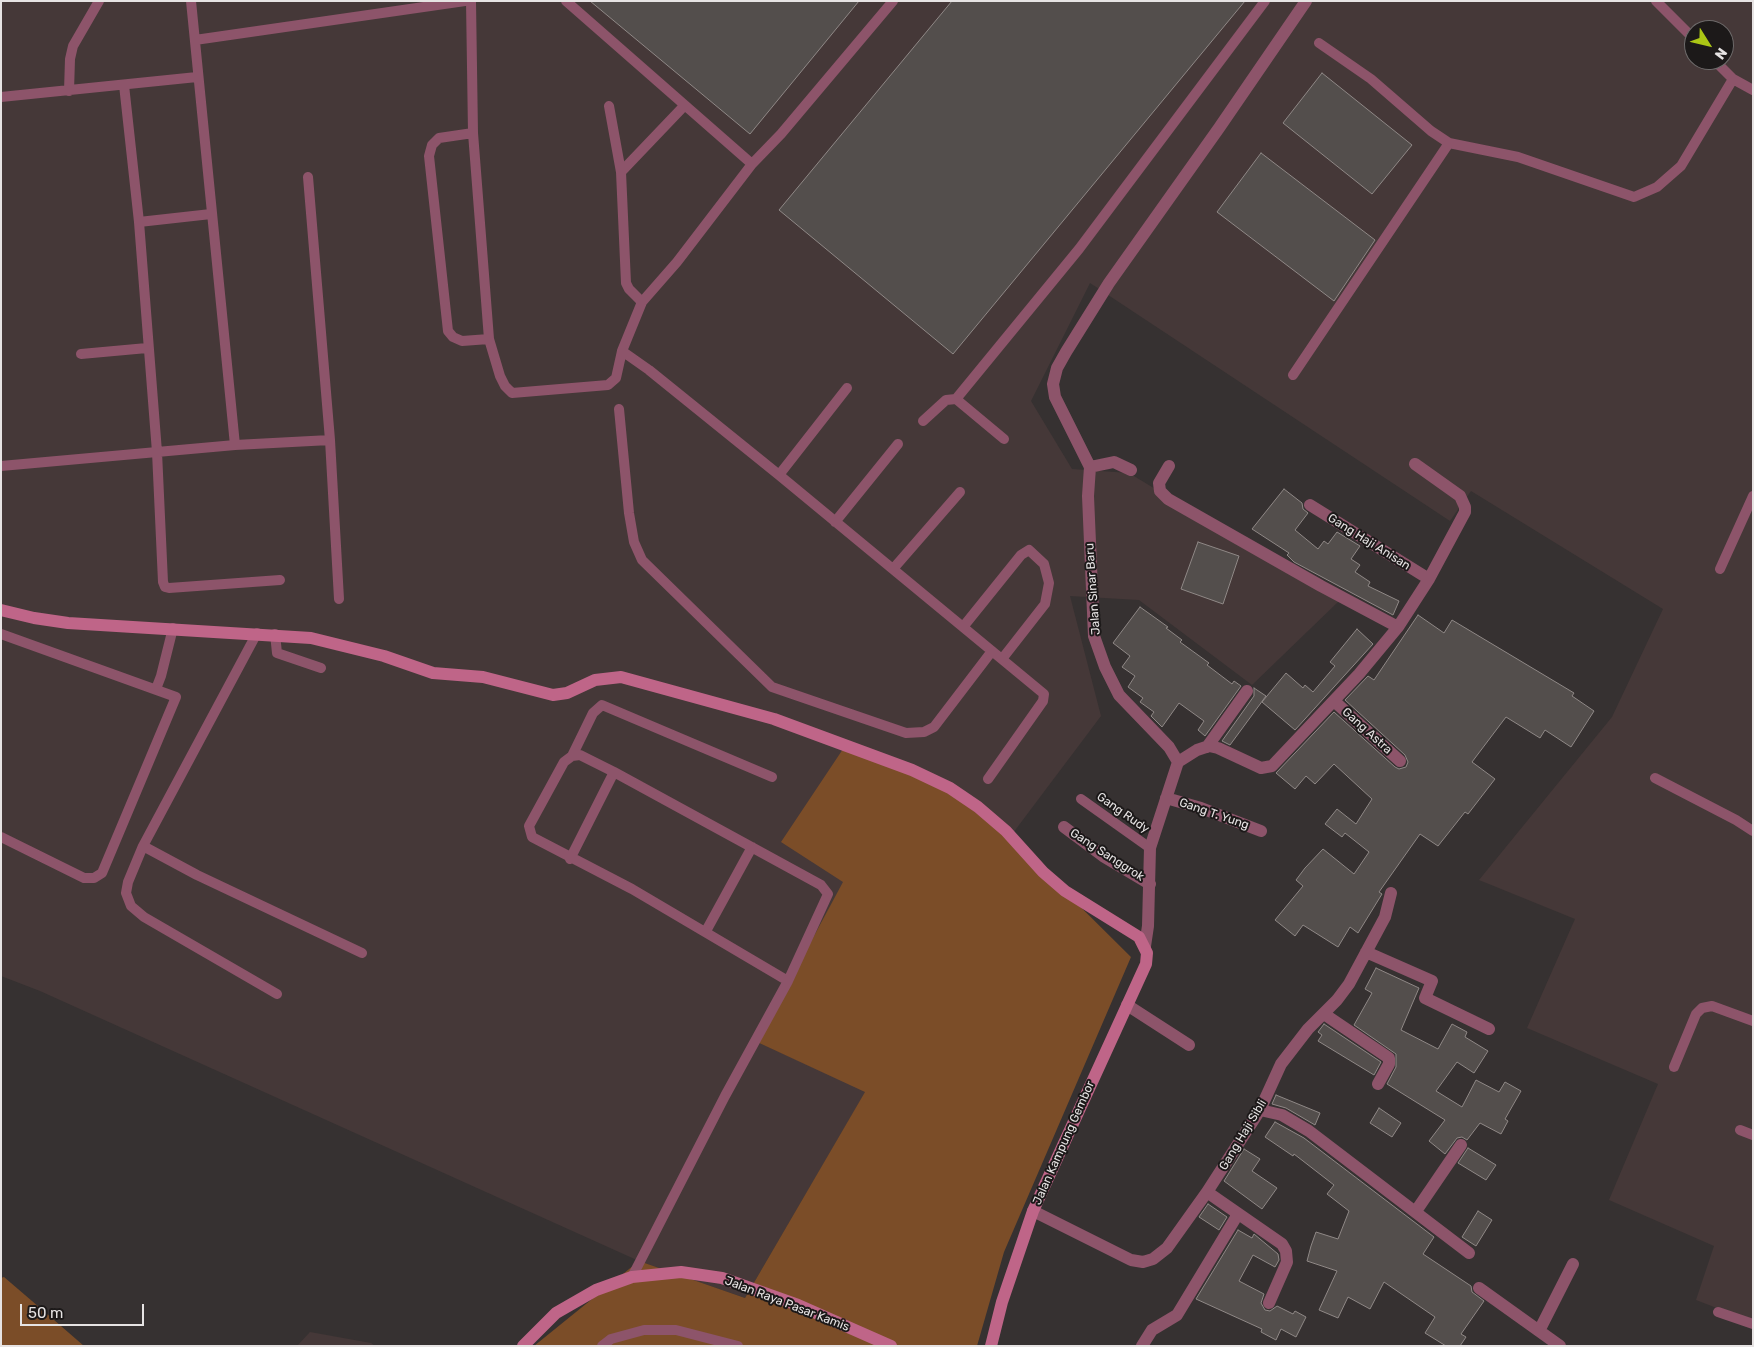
<!DOCTYPE html>
<style>
body{margin:0}
#map{position:relative;width:1754px;height:1347px;overflow:hidden;background:#363131;font-family:Rubik,sans-serif}
canvas{display:block}
.frame{position:absolute;inset:0;border:2px solid #e6e3e3;pointer-events:none}
.north{position:absolute;left:1684px;top:20px;width:50px;height:50px;box-sizing:border-box;background:#1c1919;border:1px solid #6d6a6a;border-radius:50%;rotate:126deg;font-size:14px;font-weight:700;line-height:20px;text-align:center;color:#e6e3e3}
.north::after{content:'';display:block;margin:auto;width:18px;height:22px;background:#abc615;clip-path:polygon(50% 0,100% 100%,50% 72%,0 100%)}
.scale{position:absolute;left:20px;top:1304px;width:124px;height:22px;box-sizing:border-box;border:2px solid #e6e3e3;border-top:0;padding-left:6px;font-size:15px;line-height:18px;white-space:nowrap;color:#e6e3e3;-webkit-text-stroke:4px #1c1919;paint-order:stroke}
</style>
<div id="map">
<canvas width="1754" height="1347"></canvas>
<div class="frame"></div>
<div class="north">N</div>
<div class="scale">50 m</div>
</div>
<script>
const ctx = document.querySelector('canvas').getContext('2d');
ctx.lineJoin = 'round';
function fill(path, color) { ctx.fillStyle = color; ctx.fill(path, 'evenodd'); }
const toPath = rows => new Path2D(rows.map(r => 'M' + r).join(''));
function strokePath(path, color, width, dash) { ctx.strokeStyle = color; ctx.lineWidth = width; ctx.lineCap = dash ? 'butt' : 'round'; ctx.setLineDash(dash || []); ctx.stroke(path); }
function write(font, color, halo, rows, align = 'center') {
  ctx.font = font + ' Rubik,sans-serif'; ctx.lineWidth = 4; ctx.setLineDash([]); ctx.textBaseline = 'middle'; ctx.strokeStyle = halo; ctx.fillStyle = color; for (const [text, x, y, turn = 0] of rows) {
    ctx.save(); ctx.translate(x, y); ctx.rotate((+turn || 0) * Math.PI / 180); ctx.textAlign = isNaN(turn) ? turn : align; if (halo) ctx.strokeText(text, 0, 0); ctx.fillText(text, 0, 0); ctx.restore();
  }
}
const built = toPath([
 [1,1,1753,1,1753,1322,1696,1300,1714,1246,1609,1200,1658,1084,1527,1028,1575,919,1479,880,1612,717,1663,609,1471,491,1450,521,1090,283,1031,401,1072,469,1129,473,1339,601,1252,685,1139,600,1070,596,1101,716,1010,837,844,882,757,1042,866,1091,745,1298,639,1261,40,991,1,976],
 [1694,30,1724,30,1724,60,1694,60],
 [310,1332,371,1343,375,1346,297,1346]
]);
const green = toPath([
 [843,749,929,779,1010,837,1131,957,1004,1252,977,1346,534,1346,639,1261,745,1298,865,1092,757,1042,843,882,781,842],
 [4,1277,46,1313,84,1346,1,1346,1,1278]
]);
const building = toPath([
 [590,1,859,1,750,134,590,1],
 [952,1,1245,1,953,354,779,210,952,1],
 [1322,73,1412,145,1372,194,1283,123,1322,73],
 [1261,153,1375,240,1334,301,1217,212,1261,153],
 [1284,489,1302,503,1303,509,1308,513,1295,530,1318,549,1324,541,1328,544,1337,532,1360,546,1351,559,1360,565,1355,572,1370,582,1368,586,1399,601,1393,615,1294,562,1287,555,1289,553,1252,529,1284,489],
 [1198,542,1239,556,1223,604,1181,589,1198,542],
 [1140,607,1168,627,1166,628,1182,640,1180,642,1209,663,1207,665,1232,684,1234,681,1241,686,1205,736,1198,730,1204,721,1179,703,1162,727,1151,716,1154,712,1140,702,1143,698,1128,687,1135,676,1122,667,1130,656,1113,643,1140,607],
 [1418,615,1444,633,1452,620,1574,693,1572,696,1594,711,1571,747,1545,730,1540,738,1506,717,1472,762,1495,779,1468,814,1465,812,1438,846,1420,834,1379,892,1382,894,1358,933,1350,927,1338,947,1303,925,1295,936,1275,920,1303,886,1296,880,1305,868,1323,849,1354,874,1369,852,1345,833,1342,837,1325,824,1337,809,1356,824,1372,799,1334,764,1315,784,1306,776,1295,789,1276,773,1334,712,1395,767,1399,769,1406,767,1408,762,1405,755,1345,700,1368,676,1374,680,1418,615],
 [1357,629,1373,644,1295,730,1262,702,1286,673,1303,688,1305,685,1313,692,1335,666,1330,662,1357,629],
 [1254,688,1266,696,1230,745,1222,741,1254,696,1254,688],
 [1376,968,1419,988,1401,1030,1438,1049,1452,1024,1467,1032,1465,1037,1488,1051,1474,1073,1457,1062,1436,1091,1462,1107,1476,1080,1499,1092,1505,1082,1521,1091,1505,1119,1508,1121,1501,1134,1480,1123,1467,1140,1462,1137,1457,1138,1445,1154,1429,1141,1445,1120,1387,1084,1396,1067,1396,1054,1354,1025,1372,993,1365,989,1376,968],
 [1324,1024,1381,1062,1374,1075,1318,1041,1322,1035,1318,1032,1324,1024],
 [1276,1095,1320,1113,1315,1125,1286,1108,1272,1104,1276,1095],
 [1379,1108,1401,1123,1392,1137,1370,1123,1379,1108],
 [1275,1122,1304,1138,1434,1237,1423,1254,1471,1286,1472,1292,1484,1301,1461,1334,1466,1337,1460,1346,1446,1346,1425,1333,1435,1317,1384,1282,1370,1309,1348,1297,1338,1318,1319,1310,1337,1271,1307,1261,1311,1246,1316,1232,1338,1239,1349,1211,1327,1194,1334,1185,1294,1154,1293,1156,1265,1137,1275,1122],
 [1468,1148,1496,1165,1486,1180,1458,1163,1468,1148],
 [1244,1149,1260,1159,1252,1171,1277,1188,1262,1209,1224,1181,1244,1149],
 [1208,1204,1227,1217,1219,1230,1199,1217,1208,1204],
 [1478,1211,1492,1220,1476,1246,1462,1237,1478,1211],
 [1238,1230,1252,1238,1254,1234,1278,1254,1279,1260,1275,1267,1253,1255,1239,1281,1264,1294,1261,1303,1265,1310,1270,1311,1277,1306,1293,1314,1295,1311,1306,1317,1296,1337,1281,1329,1276,1340,1261,1332,1262,1329,1196,1299,1238,1230]
]);
const lane = toPath([
 [191,1,235,445],
 [471,1,473,133,489,339,500,376,505,386,512,393,608,385,616,378,622,351,642,302,677,262,752,164,781,134,893,1],
 [566,1,752,164],
 [1656,1,1694,39],
 [195,40,465,1],
 [1319,43,1371,79,1431,131,1449,143],
 [1714,60,1733,79,1753,90],
 [124,85,139,222],
 [69,91,70,59,73,46,99,1],
 [1,97,197,77],
 [609,106,621,172,626,283,629,289,642,302],
 [473,133,439,138,432,145,429,156,448,331,453,337,462,341,489,339],
 [621,172,684,106],
 [308,177,330,440,339,599],
 [211,214,139,222,157,452,163,582,165,587,169,588,280,580],
 [622,351,649,370,779,475,1044,694,1043,701,988,779],
 [81,354,147,348],
 [1293,375,1449,143,1518,157,1634,197,1657,187,1681,166,1733,79],
 [956,399,1079,249,1265,1],
 [619,409,629,513,634,542,642,560,772,687,906,733,924,732,934,727,992,651],
 [923,421,946,400,956,399,1004,439],
 [1,466,235,445,330,440],
 [779,475,847,388],
 [835,522,898,444],
 [893,569,960,492],
 [1720,569,1753,496],
 [963,627,1021,555,1029,550,1044,564,1049,583,1045,604,1002,659],
 [257,633,143,846,128,882,126,893,131,906,144,917,277,994],
 [1,634,176,697,102,873,94,878,84,878,1,837],
 [275,634,277,653,321,668],
 [156,689,161,676,173,628],
 [572,756,593,713,602,705,772,777],
 [1655,778,1736,820,1753,831],
 [1081,799,1150,848],
 [143,846,197,875,362,953],
 [570,859,614,772],
 [706,931,752,847],
 [1674,1067,1696,1014,1702,1008,1712,1006,1753,1021],
 [1740,1130,1753,1135],
 [632,1277,725,1096,788,981,828,894,821,885,614,772,580,755,572,756,564,762,529,826,532,837,632,889,788,981],
 [1718,1312,1753,1324],
 [602,1346,611,1339,644,1330,676,1330,738,1346]
]);
const street = toPath([
 [1169,466,1159,483,1160,491,1168,499,1321,586,1398,627],
 [1090,467,1114,462,1131,470],
 [1310,505,1429,579],
 [1334,701,1400,761],
 [1207,747,1247,691],
 [1178,762,1197,750,1209,746,1218,748,1261,768,1272,766,1359,674,1398,627,1429,579,1465,512,1465,507,1460,496,1415,464],
 [1166,798,1201,808,1261,831],
 [1064,827,1103,856,1150,884],
 [1145,946,1148,926,1150,848,1178,762,1169,747,1119,695,1105,667,1094,636,1088,496,1090,467,1055,397,1053,384,1057,368,1066,352,1109,283,1219,128,1306,1],
 [1366,952,1432,981,1425,998,1489,1029],
 [1127,1005,1189,1045],
 [1324,1014,1389,1058,1389,1064,1378,1084],
 [1260,1110,1282,1115,1309,1131,1469,1253],
 [1207,1192,1282,1244,1286,1251,1287,1262,1269,1303],
 [1033,1211,1131,1260,1143,1262,1153,1259,1167,1248,1207,1192,1260,1110,1281,1064,1308,1029,1337,1000,1349,984,1385,917,1391,893],
 [1416,1211,1461,1145],
 [1479,1288,1560,1346],
 [1539,1331,1573,1264],
 [1142,1346,1152,1330,1177,1315,1238,1214]
]);
const secondary = toPath([
 [1,610,34,618,68,623,311,638,384,656,433,673,483,677,553,695,567,693,595,680,621,677,774,719,912,770,950,788,978,807,1006,831,1043,872,1065,891,1139,937,1147,953,1146,964,1033,1211,1002,1302,991,1346],
 [523,1346,556,1313,596,1290,632,1277,681,1272,722,1278,798,1305,891,1346]
]);
const streetNames = [
 ["Gang Haji Anisan",1369,542,32],
 ["Jalan Sinar Baru",1093,589,-94],
 ["Gang Astra",1367,731,42],
 ["Gang Rudy",1123,813,35],
 ["Gang T. Yung",1214,814,19],
 ["Gang Sanggrok",1107,855,33],
 ["Gang Haji Sibli",1243,1135,-59],
 ["Jalan Kampung Gembor",1064,1143,-66],
 ["Jalan Raya Pasar Kamis",787,1304,21]
];
fill(built, '#453838');
fill(green, '#7b4d28');
fill(building, '#534e4c');
strokePath(building, '#8f8886', 1);
strokePath(lane, '#8d546a', 10);
strokePath(street, '#8d546a', 12);
strokePath(secondary, '#bf6588', 12);
write('12px', '#e6e3e3', '#1c1919', streetNames);
</script>
